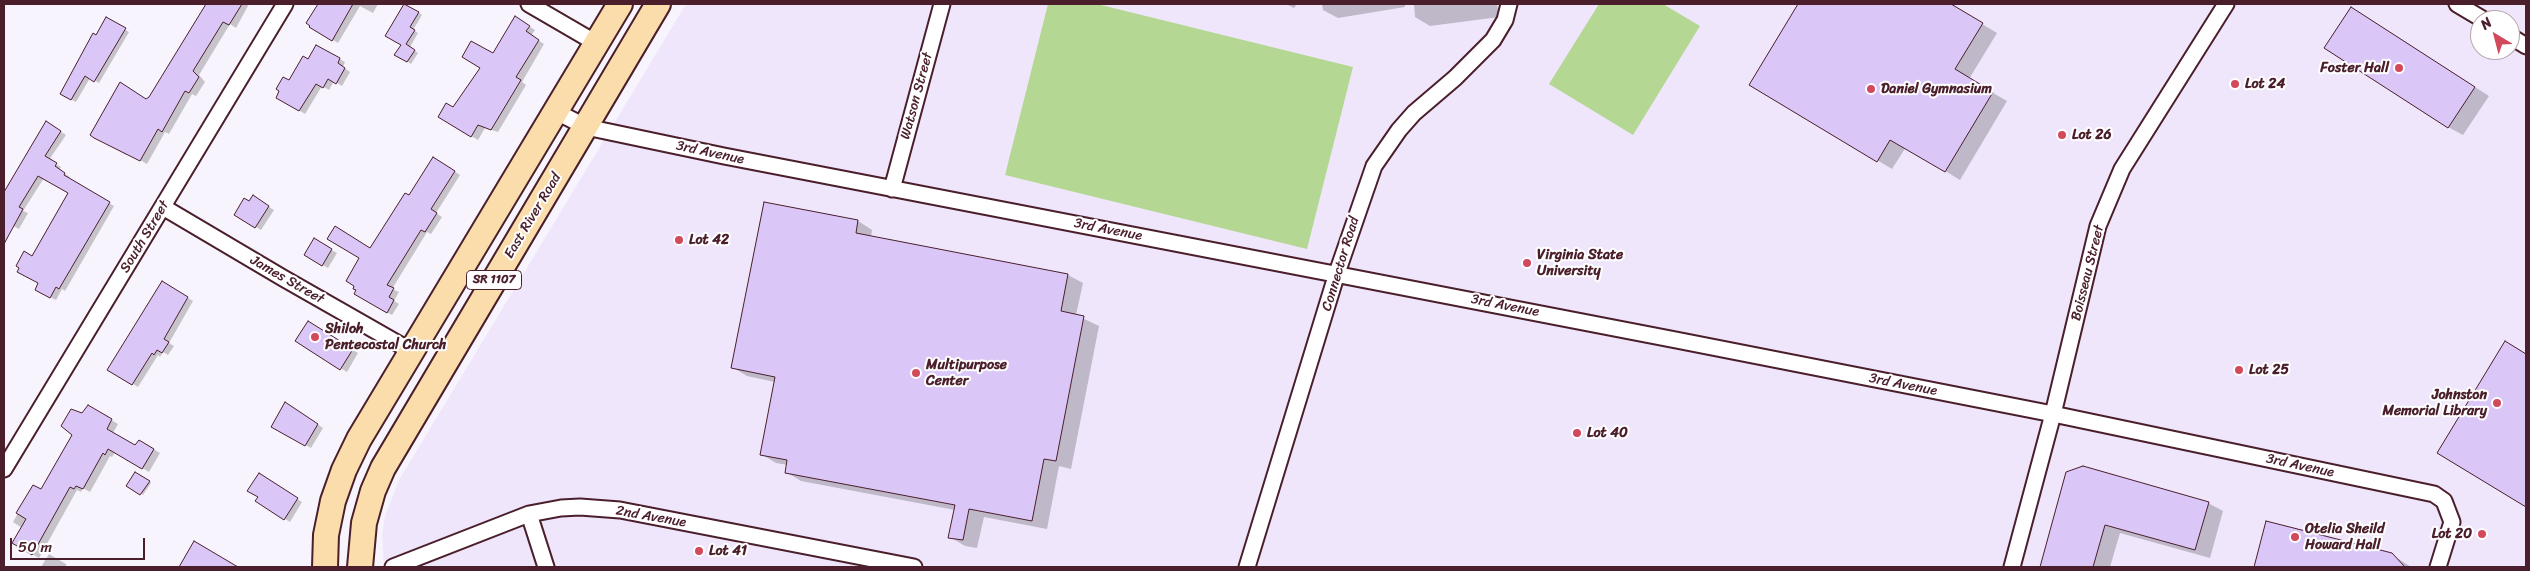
<!DOCTYPE html>
<style>
body{margin:0}
#map{position:relative;width:2530px;height:571px;overflow:hidden;background:#f8f4fd;font-family:Sriracha,sans-serif}
canvas{display:block}
.frame{position:absolute;inset:0;border:5px solid #4a1f2b;pointer-events:none}
.north{position:absolute;left:2470px;top:10px;width:50px;height:50px;box-sizing:border-box;background:#fff;border:1px solid #b7a5aa;border-radius:50%;rotate:323deg;font-size:14px;font-weight:700;line-height:20px;text-align:center;color:#4a1f2b}
.north::after{content:'';display:block;margin:auto;width:18px;height:22px;background:#d1495b;clip-path:polygon(50% 0,100% 100%,50% 72%,0 100%)}
.scale{position:absolute;left:10px;top:538px;width:135px;height:22px;box-sizing:border-box;border:2px solid #4a1f2b;border-top:0;padding-left:6px;font-size:15px;line-height:18px;white-space:nowrap;color:#4a1f2b;-webkit-text-stroke:4px #fff;paint-order:stroke}
</style>
<div id="map">
<canvas width="2530" height="571"></canvas>
<div class="frame"></div>
<div class="north">N</div>
<div class="scale">50 m</div>
</div>
<script>
const ctx = document.querySelector('canvas').getContext('2d');
ctx.lineJoin = 'round';
function fill(path, color) { ctx.fillStyle = color; ctx.fill(path, 'evenodd'); }
const toPath = rows => new Path2D(rows.map(r => 'M' + r).join(''));
function strokePath(path, color, width, dash) { ctx.strokeStyle = color; ctx.lineWidth = width; ctx.lineCap = dash ? 'butt' : 'round'; ctx.setLineDash(dash || []); ctx.stroke(path); }
function write(font, color, halo, rows, align = 'center') {
  ctx.font = font + ' Sriracha,sans-serif'; ctx.lineWidth = 4; ctx.setLineDash([]); ctx.textBaseline = 'middle'; ctx.strokeStyle = halo; ctx.fillStyle = color; for (const [text, x, y, turn = 0] of rows) {
    ctx.save(); ctx.translate(x, y); ctx.rotate((+turn || 0) * Math.PI / 180); ctx.textAlign = isNaN(turn) ? turn : align; if (halo) ctx.strokeText(text, 0, 0); ctx.fillText(text, 0, 0); ctx.restore();
  }
}
const built = toPath([
 [686,4,2526,4,2526,567,384,567,382,535,385,516,399,480],
 [2480,20,2510,20,2510,50,2480,50]
]);
const green = toPath([
 [1048,4,1097,4,1353,67,1307,249,1005,175],
 [1599,4,1663,4,1700,26,1633,135,1549,84]
]);
const shadow = toPath([
 [207,4,249,4,236,28,230,24,199,75,205,82,196,96,192,94,169,134,165,132,147,164,128,153,126,155,92,134,150,98],
 [324,4,378,4,373,13,360,6,338,43,311,27],
 [405,4,422,15,413,30,418,33,410,47,418,53,411,64,396,54,402,45,386,36],
 [1286,4,1297,4,1294,8],
 [1322,4,1405,4,1405,7,1338,18,1323,10],
 [1414,4,1497,4,1499,17,1430,26,1415,17],
 [1800,4,1949,4,1997,33,1969,79,2007,101,1960,180,1906,147,1892,169,1751,85],
 [2366,17,2489,96,2463,135,2448,127],
 [515,18,535,30,531,36,544,44,522,82,526,85,498,132,485,128,478,140,439,117,453,108,493,55],
 [107,19,129,32,99,83,90,78,76,102,61,94],
 [317,46,345,62,343,67,350,72,342,86,334,81,329,90,322,86,305,114,277,97,309,60],
 [47,123,66,135,49,160,61,167,59,170,70,177,68,179,114,206,65,291,62,289,56,300,36,290,40,283,32,257,69,193,44,178,23,211,28,213,19,229,4,221,4,194],
 [434,158,460,175,436,213,442,217,431,234,427,232,392,289,399,292,394,301,399,304,392,315,355,294,370,249,410,197],
 [253,197,274,210,261,230,236,215],
 [858,221,872,230,871,237,1068,275,1083,283,1076,315,1099,326,1071,469,1059,466,1047,529,984,517,977,548,965,546,950,537,955,510,801,481,786,472,788,465,776,463,761,454,775,382,747,376,732,367],
 [314,240,337,253,328,268,306,255],
 [162,283,193,301,169,343,174,346,168,355,163,352,160,357,158,355,138,387,109,369],
 [308,323,358,353,347,372,297,341],
 [2506,343,2526,355,2526,506,2438,452],
 [88,406,118,424,113,433,136,447,139,441,160,453,149,472,115,452,112,457,110,456,90,492,83,488,81,492,77,490,39,558,22,548,25,530,13,522,33,486,41,491],
 [291,407,323,428,311,448,272,426],
 [136,473,151,483,143,495,128,485],
 [2067,473,2208,503,2223,511,2210,558,2120,533,2110,567,2041,567],
 [259,475,302,502,290,522,257,501,259,497],
 [2267,522,2391,554,2411,567,2255,567],
 [49,554,66,564,66,567,41,567]
]);
const building = toPath([
 [206,4,242,4,229,25,223,22,193,71,199,77,189,93,185,91,162,132,158,129,140,161,94,138,90,135,120,82,146,99,149,97,206,4],
 [318,4,353,4,332,41,309,27,310,26,306,23,318,4],
 [404,4,419,12,410,27,415,30,406,44,415,50,407,62,394,55,401,45,385,36,404,4],
 [1798,4,1951,4,1983,23,1955,69,1993,92,1945,172,1890,140,1877,162,1749,85,1798,4],
 [2351,7,2475,87,2448,128,2324,48,2351,7],
 [515,16,530,26,526,31,539,40,516,77,521,80,491,130,478,125,471,137,438,117,446,103,453,107,480,68,462,57,471,41,493,53,515,16],
 [106,17,126,28,94,82,85,76,71,100,60,94,93,33,96,35,106,17],
 [316,45,340,58,338,63,345,68,336,84,328,79,323,88,316,84,299,111,276,98,279,91,276,89,283,77,289,80,303,56,308,59,316,45],
 [46,121,61,131,45,156,57,163,55,166,65,173,64,175,110,202,59,289,56,287,50,298,35,290,38,283,17,272,19,268,16,266,24,251,32,256,68,193,38,176,19,207,23,209,4,244,4,192,46,121],
 [433,157,455,171,431,209,437,213,425,232,421,230,387,285,394,288,389,297,394,300,387,313,354,294,356,290,353,289,354,286,346,281,359,258,327,239,335,226,370,248,405,193,409,195,433,157],
 [253,195,269,206,255,228,234,215,244,198,249,201,253,195],
 [764,202,858,220,856,233,1068,274,1061,311,1084,316,1056,461,1044,459,1032,521,969,509,963,540,948,538,955,505,785,473,787,460,760,455,775,377,731,368,764,202],
 [314,238,332,249,322,266,304,255,314,238],
 [162,281,188,297,164,339,169,342,162,353,157,350,154,355,152,353,132,385,107,370,162,281],
 [308,321,353,349,340,370,295,341,308,321],
 [2505,341,2526,354,2526,507,2437,453,2505,341],
 [285,402,318,424,305,446,271,427,285,402],
 [88,405,112,419,107,429,135,445,139,440,154,449,142,469,108,449,105,455,103,453,83,489,76,486,74,489,70,487,32,555,12,543,26,519,16,513,33,485,41,489,72,435,61,426,71,409,82,413,88,405],
 [2083,466,2209,502,2195,550,2105,525,2093,567,2040,567,2066,472,2083,466],
 [135,472,150,481,140,495,126,486,135,472],
 [259,473,298,498,284,520,255,501,258,497,247,491,259,473],
 [2266,521,2392,553,2405,567,2254,567,2266,521],
 [194,541,238,567,179,567,194,541]
]);
const minor = toPath([
 [529,4,596,43],
 [2457,4,2484,20],
 [2510,36,2526,46],
 [555,111,586,127,724,156,1676,340,2053,414,2434,494,2444,501,2452,522,2438,567],
 [892,189,942,4],
 [163,207,283,278,411,351],
 [4,469,285,4],
 [529,514,546,567],
 [393,567,529,514,561,508,580,507,620,510,914,567],
 [1247,567,1337,273,1374,166,1399,130,1414,113,1455,78,1493,40,1505,20,1509,4],
 [2012,567,2053,414,2098,226,2122,169,2226,4]
]);
const primary = toPath([
 [325,567,326,535,333,501,344,470,359,439,620,4],
 [360,567,364,523,373,491,383,468,658,4]
]);
const markers = [
 [2399,68,5,"#d1495b"],
 [2235,84,5,"#d1495b"],
 [1871,89,5,"#d1495b"],
 [2062,135,5,"#d1495b"],
 [679,240,5,"#d1495b"],
 [1527,263,5,"#d1495b"],
 [315,337,5,"#d1495b"],
 [2239,370,5,"#d1495b"],
 [916,373,5,"#d1495b"],
 [2497,403,5,"#d1495b"],
 [1577,433,5,"#d1495b"],
 [2482,534,5,"#d1495b"],
 [2295,537,5,"#d1495b"],
 [699,551,5,"#d1495b"]
];
const shields = [
 [494,280,55]
];
const shieldNames = [
 ["SR 1107",494,280]
];
const poiNames = [
 ["Foster Hall",2389,68,"right"],
 ["Lot 24",2245,84],
 ["Daniel Gymnasium",1881,89],
 ["Lot 26",2072,135],
 ["Lot 42",689,240],
 ["Virginia State",1537,255],
 ["University",1537,271],
 ["Shiloh",325,329],
 ["Pentecostal Church",325,345],
 ["Multipurpose",926,365],
 ["Center",926,381],
 ["Lot 25",2249,370],
 ["Johnston",2487,395,"right"],
 ["Memorial Library",2487,411,"right"],
 ["Lot 40",1587,433],
 ["Otelia Sheild",2305,529],
 ["Howard Hall",2305,545],
 ["Lot 20",2472,534,"right"],
 ["Lot 41",709,551]
];
const streetNames = [
 ["Watson Street",917,96,-75],
 ["3rd Avenue",710,153,12],
 ["East River Road",533,216,-59],
 ["3rd Avenue",1108,230,11],
 ["South Street",145,237,-59],
 ["Connector Road",1341,264,-73],
 ["Boisseau Street",2088,273,-76],
 ["James Street",287,280,30],
 ["3rd Avenue",1505,306,11],
 ["3rd Avenue",1903,385,11],
 ["3rd Avenue",2300,466,12],
 ["2nd Avenue",651,517,10]
];
fill(built, '#efe6fb');
fill(green, '#b4d893');
fill(shadow, '#0003');
fill(building, '#dbc7f7');
strokePath(building, '#4a1f2b', 1);
strokePath(minor, '#4a1f2b', 19);
strokePath(primary, '#4a1f2b', 28);
strokePath(minor, '#fff', 15);
strokePath(primary, '#faddab', 24);
for (const [x, y, r, color] of markers) { const dot = new Path2D(); dot.arc(x, y, r, 0, 2 * Math.PI); ctx.fillStyle = color; ctx.fill(dot); strokePath(dot, '#fff', 2); }
for (const [x, y, w] of shields) { const box = new Path2D(); box.roundRect(x - w / 2, y - 9.5, w, 19, 4); ctx.fillStyle = '#fff'; ctx.fill(box); strokePath(box, '#4a1f2b', 1); }
write('bold 12px', '#4a1f2b', null, shieldNames);
write('bold 14px', '#4a1f2b', '#fff', poiNames, 'left');
write('14px', '#4a1f2b', '#fff', streetNames);
</script>
